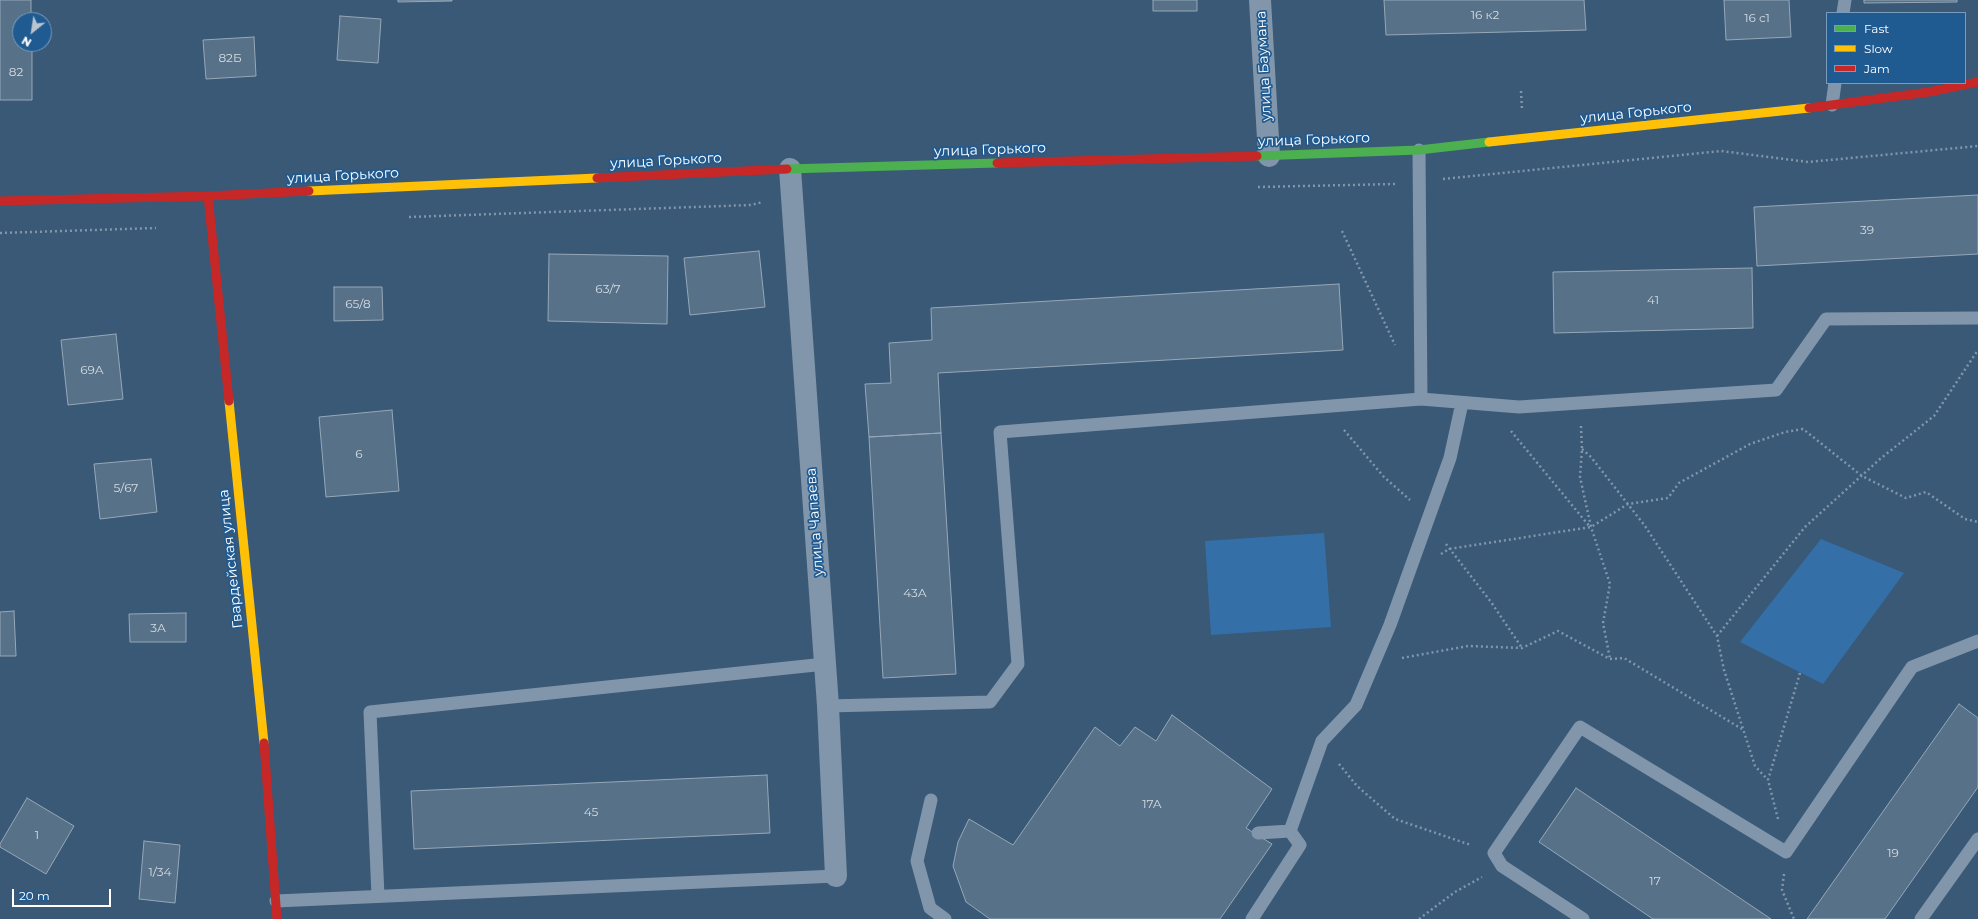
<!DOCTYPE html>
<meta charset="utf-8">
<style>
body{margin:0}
#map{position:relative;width:1978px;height:919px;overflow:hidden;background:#395977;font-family:Montserrat,sans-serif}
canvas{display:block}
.legend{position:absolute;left:1826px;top:12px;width:140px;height:72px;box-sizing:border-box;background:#1f5a91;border:1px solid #799cbd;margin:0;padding:5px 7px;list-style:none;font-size:12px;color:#fff}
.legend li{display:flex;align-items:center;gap:8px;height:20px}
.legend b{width:20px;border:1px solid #799cbd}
.north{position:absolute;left:12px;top:12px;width:40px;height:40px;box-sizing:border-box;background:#1f5a91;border:1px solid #799cbd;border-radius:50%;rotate:210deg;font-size:11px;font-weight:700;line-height:16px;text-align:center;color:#fff}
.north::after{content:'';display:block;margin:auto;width:14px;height:18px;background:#bac5cf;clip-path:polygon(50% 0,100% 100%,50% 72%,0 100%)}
.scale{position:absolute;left:12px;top:889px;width:99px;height:18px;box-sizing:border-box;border:2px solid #fff;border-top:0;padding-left:5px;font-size:12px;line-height:14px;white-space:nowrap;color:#fff;-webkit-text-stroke:3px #1f5a91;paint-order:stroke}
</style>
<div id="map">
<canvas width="1978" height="919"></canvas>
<ul class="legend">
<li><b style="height:5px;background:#4caf50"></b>Fast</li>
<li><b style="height:5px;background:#ffc107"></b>Slow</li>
<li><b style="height:5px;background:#c62828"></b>Jam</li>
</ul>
<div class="north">N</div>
<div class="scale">20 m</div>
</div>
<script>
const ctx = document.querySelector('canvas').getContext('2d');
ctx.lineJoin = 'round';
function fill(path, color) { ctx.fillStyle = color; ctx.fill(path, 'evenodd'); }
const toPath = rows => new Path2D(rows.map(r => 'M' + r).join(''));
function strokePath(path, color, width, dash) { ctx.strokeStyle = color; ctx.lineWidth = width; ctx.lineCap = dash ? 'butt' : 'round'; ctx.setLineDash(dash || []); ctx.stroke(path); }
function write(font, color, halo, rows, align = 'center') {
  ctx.font = font + ' Montserrat,sans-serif'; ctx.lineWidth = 3.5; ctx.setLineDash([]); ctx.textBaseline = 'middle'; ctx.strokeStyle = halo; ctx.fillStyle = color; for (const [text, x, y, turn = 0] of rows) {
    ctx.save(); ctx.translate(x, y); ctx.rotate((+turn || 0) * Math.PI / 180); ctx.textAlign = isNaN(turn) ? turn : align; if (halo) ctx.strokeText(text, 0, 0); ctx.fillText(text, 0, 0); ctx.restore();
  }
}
const green = toPath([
 [1324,533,1331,627,1211,635,1205,541],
 [1821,539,1904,573,1823,684,1740,642]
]);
const building = toPath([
 [0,0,31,0,31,20,20,20,20,44,32,44,32,100,0,100,0,0],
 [398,0,452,0,452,1,398,2,398,0],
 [1153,0,1197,0,1197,11,1153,11,1153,0],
 [1384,0,1584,0,1586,30,1386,35,1384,0],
 [1724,0,1789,0,1791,37,1726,40,1724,0],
 [1864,0,1957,0,1957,2,1864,3,1864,0],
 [340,16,381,19,378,63,337,60,340,16],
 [254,37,256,76,206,79,203,40,254,37],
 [1978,195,1978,254,1757,266,1754,207,1978,195],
 [759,251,765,307,690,315,684,258,759,251],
 [549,254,668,256,667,324,548,321,549,254],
 [1752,268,1753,328,1554,333,1553,272,1752,268],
 [1339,284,1343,350,938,373,941,433,869,437,865,384,891,383,889,343,932,340,931,308,1339,284],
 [334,287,382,287,383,320,334,321,334,287],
 [116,334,123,399,68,405,61,340,116,334],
 [392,410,399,491,326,497,319,417,392,410],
 [941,433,956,674,883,678,869,437,941,433],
 [151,459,157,512,100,519,94,464,151,459],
 [14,611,16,656,0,656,0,612,14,611],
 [186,613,186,642,130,642,129,614,186,613],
 [1959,704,1978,718,1978,787,1885,919,1807,919,1959,704],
 [1172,715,1272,789,1246,828,1272,844,1220,919,990,919,966,902,953,866,958,842,969,819,1013,845,1095,727,1120,746,1135,727,1156,741,1172,715],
 [767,775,770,833,414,849,411,791,767,775],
 [1576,788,1771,919,1653,919,1539,842,1576,788],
 [27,798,74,826,46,874,0,847,0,844,27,798],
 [144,841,180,845,175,903,139,899,144,841]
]);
const path = toPath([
 [1521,91,1522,110],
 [1443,179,1721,151,1808,162,1978,146],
 [1258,187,1395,184],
 [409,217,751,205,763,202],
 [1342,231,1395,345],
 [0,233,156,228],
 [1581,426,1582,449,1580,477,1591,527,1610,584,1603,623,1610,659],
 [1344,430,1384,477,1410,500],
 [1511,431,1590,527],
 [1582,449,1591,457,1645,526,1717,636,1724,670,1755,766,1768,780],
 [1446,544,1491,602,1522,648],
 [1441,554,1449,549,1591,527,1628,504,1668,498,1679,483,1750,444,1785,432,1803,429,1862,476,1906,498,1926,492,1965,519,1978,522],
 [1717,636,1805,527,1880,459,1934,416,1978,350],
 [1402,658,1468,646,1522,648,1558,631,1610,659,1624,658,1742,729],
 [1339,764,1357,786,1395,819,1471,845],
 [1778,819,1768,780,1800,673],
 [1784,874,1782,890,1794,919],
 [1419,919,1455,892,1482,877]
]);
const lane = toPath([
 [1843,13,1845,0],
 [1832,105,1835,83],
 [1419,150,1421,399,1519,407,1776,390,1826,319,1978,318],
 [828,706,990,702,1018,664,1000,432,1421,399],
 [931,800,917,861,930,908,945,919],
 [1290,831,1322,741,1356,705,1390,625,1450,458,1462,403],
 [1258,833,1290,831],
 [378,896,370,712,825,664],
 [276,901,836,876],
 [1252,919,1300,845,1290,831],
 [1583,919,1502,866,1494,853,1580,727,1786,852,1912,667,1978,641],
 [1921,919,1978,839]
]);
const street = toPath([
 [1260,0,1269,156],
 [790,169,828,706,836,876]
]);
const fast = toPath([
 [1257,156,1419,150,1489,142],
 [787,169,997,163]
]);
const slow = toPath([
 [1489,142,1809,108],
 [309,191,597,178],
 [229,401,264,743]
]);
const jam = toPath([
 [1809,108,1929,92,1978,82],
 [997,163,1257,156],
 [597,178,787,169],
 [208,196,229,401],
 [0,201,208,196,309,191],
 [264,743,277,919]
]);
const numberNames = [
 ["16 к2",1485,15],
 ["16 с1",1757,18],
 ["82Б",230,58],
 ["82",16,72],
 ["39",1867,230],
 ["63/7",608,289],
 ["41",1653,300],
 ["65/8",358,304],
 ["69А",92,370],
 ["6",359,454],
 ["5/67",126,488],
 ["43А",915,593],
 ["3А",158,628],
 ["17А",1152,804],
 ["45",591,812],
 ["1",37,835],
 ["19",1893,853],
 ["1/34",160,872],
 ["17",1655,881]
];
const streetNames = [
 ["улица Баумана",1264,66,-93],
 ["улица Горького",1636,113,-6],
 ["улица Горького",1314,140,-2],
 ["улица Горького",990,150,-2],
 ["улица Горького",666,161,-3],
 ["улица Горького",343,176,-3],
 ["улица Чапаева",815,522,-94],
 ["Гвардейская улица",231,559,-96]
];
fill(green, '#3470a7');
fill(building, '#577188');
strokePath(building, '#96a8b8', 1);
strokePath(path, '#8196aa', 2.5, [2, 3]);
strokePath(lane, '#8196aa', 13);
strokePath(street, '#8196aa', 22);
strokePath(fast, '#4caf50', 9);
strokePath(slow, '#ffc107', 9);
strokePath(jam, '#c62828', 9);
write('12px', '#d5dce1', null, numberNames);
write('14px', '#fff', '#1f5a91', streetNames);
</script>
